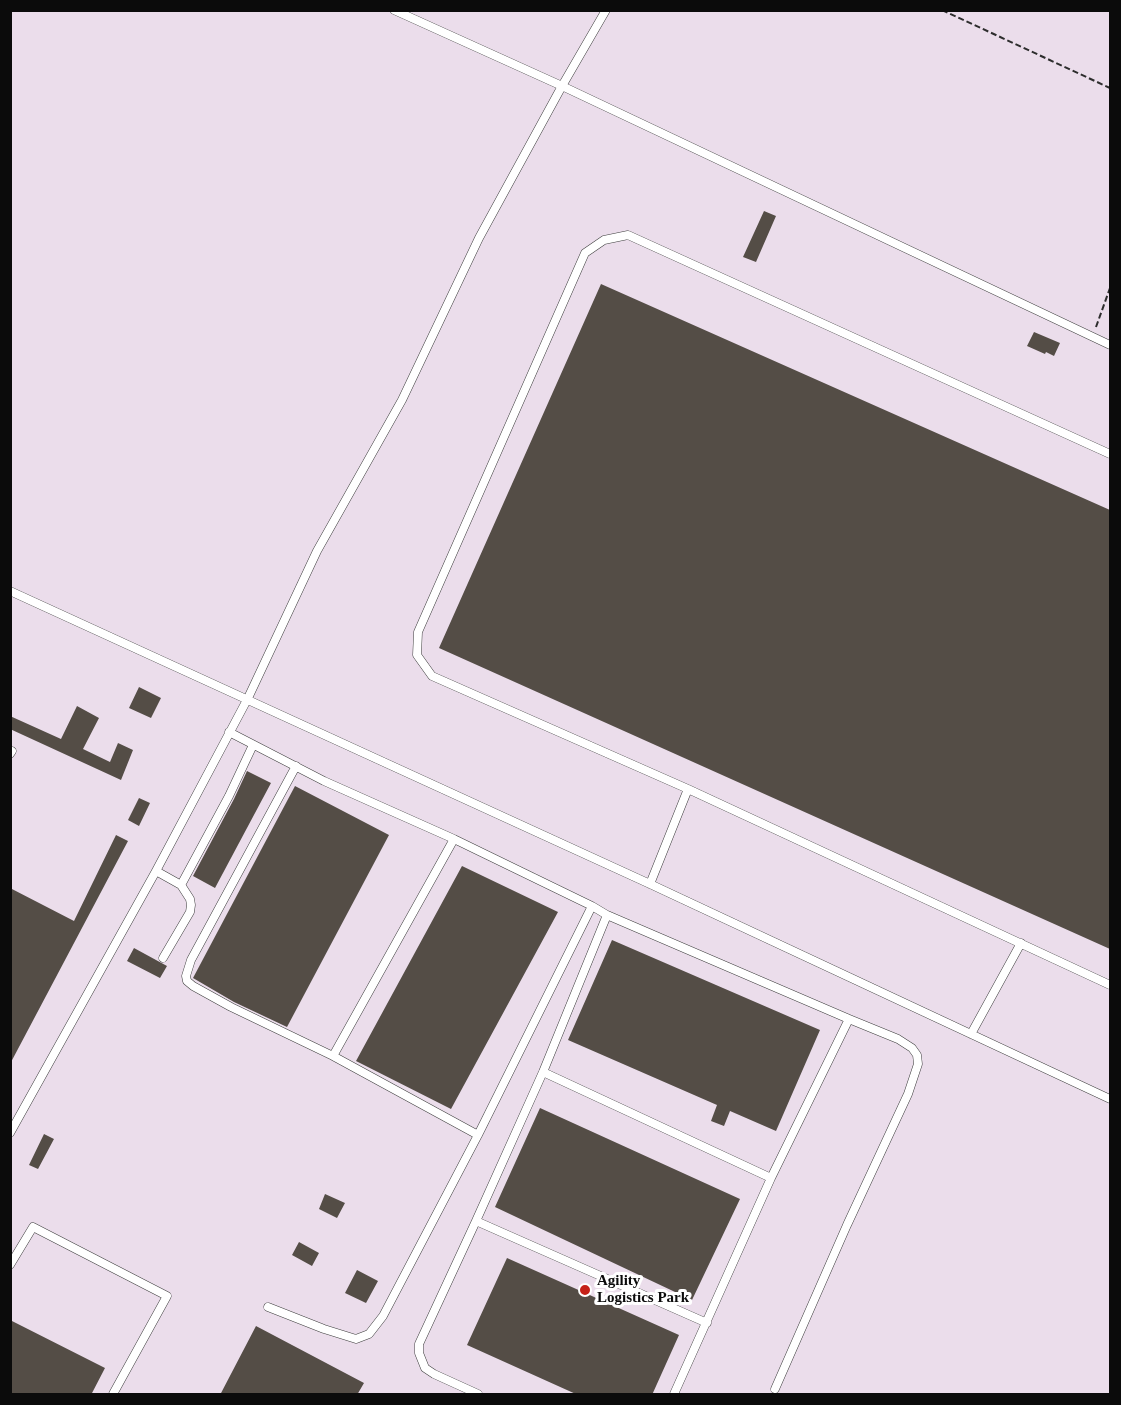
<!DOCTYPE html>
<style>
body{margin:0}
#map{position:relative;width:1121px;height:1405px;overflow:hidden;background:#fffde8;font-family:Georgia,serif}
canvas{display:block}
.frame{position:absolute;inset:0;border:12px solid #0b0b0b;pointer-events:none}
</style>
<div id="map">
<canvas width="1121" height="1405"></canvas>
<div class="frame"></div>
</div>
<script>
const ctx = document.querySelector('canvas').getContext('2d');
ctx.lineJoin = 'round';
function fill(path, color) { ctx.fillStyle = color; ctx.fill(path, 'evenodd'); }
const toPath = rows => new Path2D(rows.map(r => 'M' + r).join(''));
function strokePath(path, color, width, dash) { ctx.strokeStyle = color; ctx.lineWidth = width; ctx.lineCap = dash ? 'butt' : 'round'; ctx.setLineDash(dash || []); ctx.stroke(path); }
function write(font, color, halo, rows, align = 'center') {
  ctx.font = font + ' Georgia,serif'; ctx.lineWidth = 6; ctx.setLineDash([]); ctx.textBaseline = 'middle'; ctx.strokeStyle = halo; ctx.fillStyle = color; for (const [text, x, y, turn = 0] of rows) {
    ctx.save(); ctx.translate(x, y); ctx.rotate((+turn || 0) * Math.PI / 180); ctx.textAlign = isNaN(turn) ? turn : align; if (halo) ctx.strokeText(text, 0, 0); ctx.fillText(text, 0, 0); ctx.restore();
  }
}
const industrial = toPath([
 [11,11,1110,11,1110,1394,11,1394]
]);
const building = toPath([
 [764,211,776,216,756,262,743,257],
 [601,284,1110,510,1110,949,439,648],
 [1034,332,1060,343,1054,356,1046,352,1045,354,1027,346],
 [139,687,161,698,151,718,129,708],
 [77,706,99,718,83,749,110,762,118,743,133,750,121,780,10,729,10,716,61,739],
 [247,771,271,783,215,888,193,876,234,799],
 [295,786,389,835,287,1027,234,1002,193,978],
 [139,798,150,803,139,826,128,820],
 [116,835,128,841,10,1064,10,888,74,921],
 [462,866,558,912,451,1109,356,1061],
 [612,940,820,1030,776,1131,730,1111,724,1126,711,1121,717,1105,568,1040],
 [134,948,167,966,160,978,127,961],
 [540,1108,740,1199,692,1300,495,1207],
 [44,1134,54,1139,38,1169,29,1165],
 [325,1194,345,1203,337,1218,319,1209],
 [299,1242,319,1253,312,1266,292,1255],
 [507,1258,679,1335,652,1395,578,1395,467,1345],
 [357,1270,378,1281,366,1303,345,1293],
 [10,1320,105,1368,91,1395,10,1395],
 [256,1326,364,1383,357,1395,220,1395]
]);
const path = toPath([
 [942,10,1110,88],
 [1096,327,1110,288]
]);
const lane = toPath([
 [394,10,562,86,1110,345],
 [10,591,650,884,1110,1099],
 [229,732,324,781,454,839,592,906,607,915],
 [10,754,12,751],
 [296,766,191,960,186,976,187,981,193,986,231,1007,333,1056],
 [688,789,1110,985],
 [454,839,333,1056,478,1135,592,906],
 [156,871,181,885,229,796,253,745],
 [650,884,688,789,432,676,417,655,418,632,585,253,604,240,628,235,1110,454],
 [163,958,190,912,191,905,190,899,181,885],
 [971,1034,1021,943],
 [543,1072,771,1178],
 [10,1133,156,871,248,698,317,551,402,400,479,238,562,86,606,10],
 [476,1221,707,1323],
 [10,1265,33,1227,167,1296,113,1394],
 [268,1307,324,1329,356,1339,369,1334,383,1316,478,1135],
 [775,1389,847,1225,908,1094,918,1064,917,1055,912,1048,898,1039,849,1019],
 [478,1394,434,1374,425,1368,419,1353,419,1344,476,1221,543,1072,607,915,849,1019,771,1178,674,1394]
]);
const markers = [
 [585,1290,6,"#c52118"]
];
const poiNames = [
 ["Agility",597,1281],
 ["Logistics Park",597,1298]
];
fill(industrial, '#ebddeb');
fill(building, '#544d46');
strokePath(lane, '#3e3e3e', 9);
strokePath(path, '#2d2d2d', 2, [6, 3]);
strokePath(lane, '#fff', 8);
for (const [x, y, r, color] of markers) { const dot = new Path2D(); dot.arc(x, y, r, 0, 2 * Math.PI); ctx.fillStyle = color; ctx.fill(dot); strokePath(dot, '#fff', 2); }
write('bold 15px', '#0b0b0b', '#fff', poiNames, 'left');
</script>
